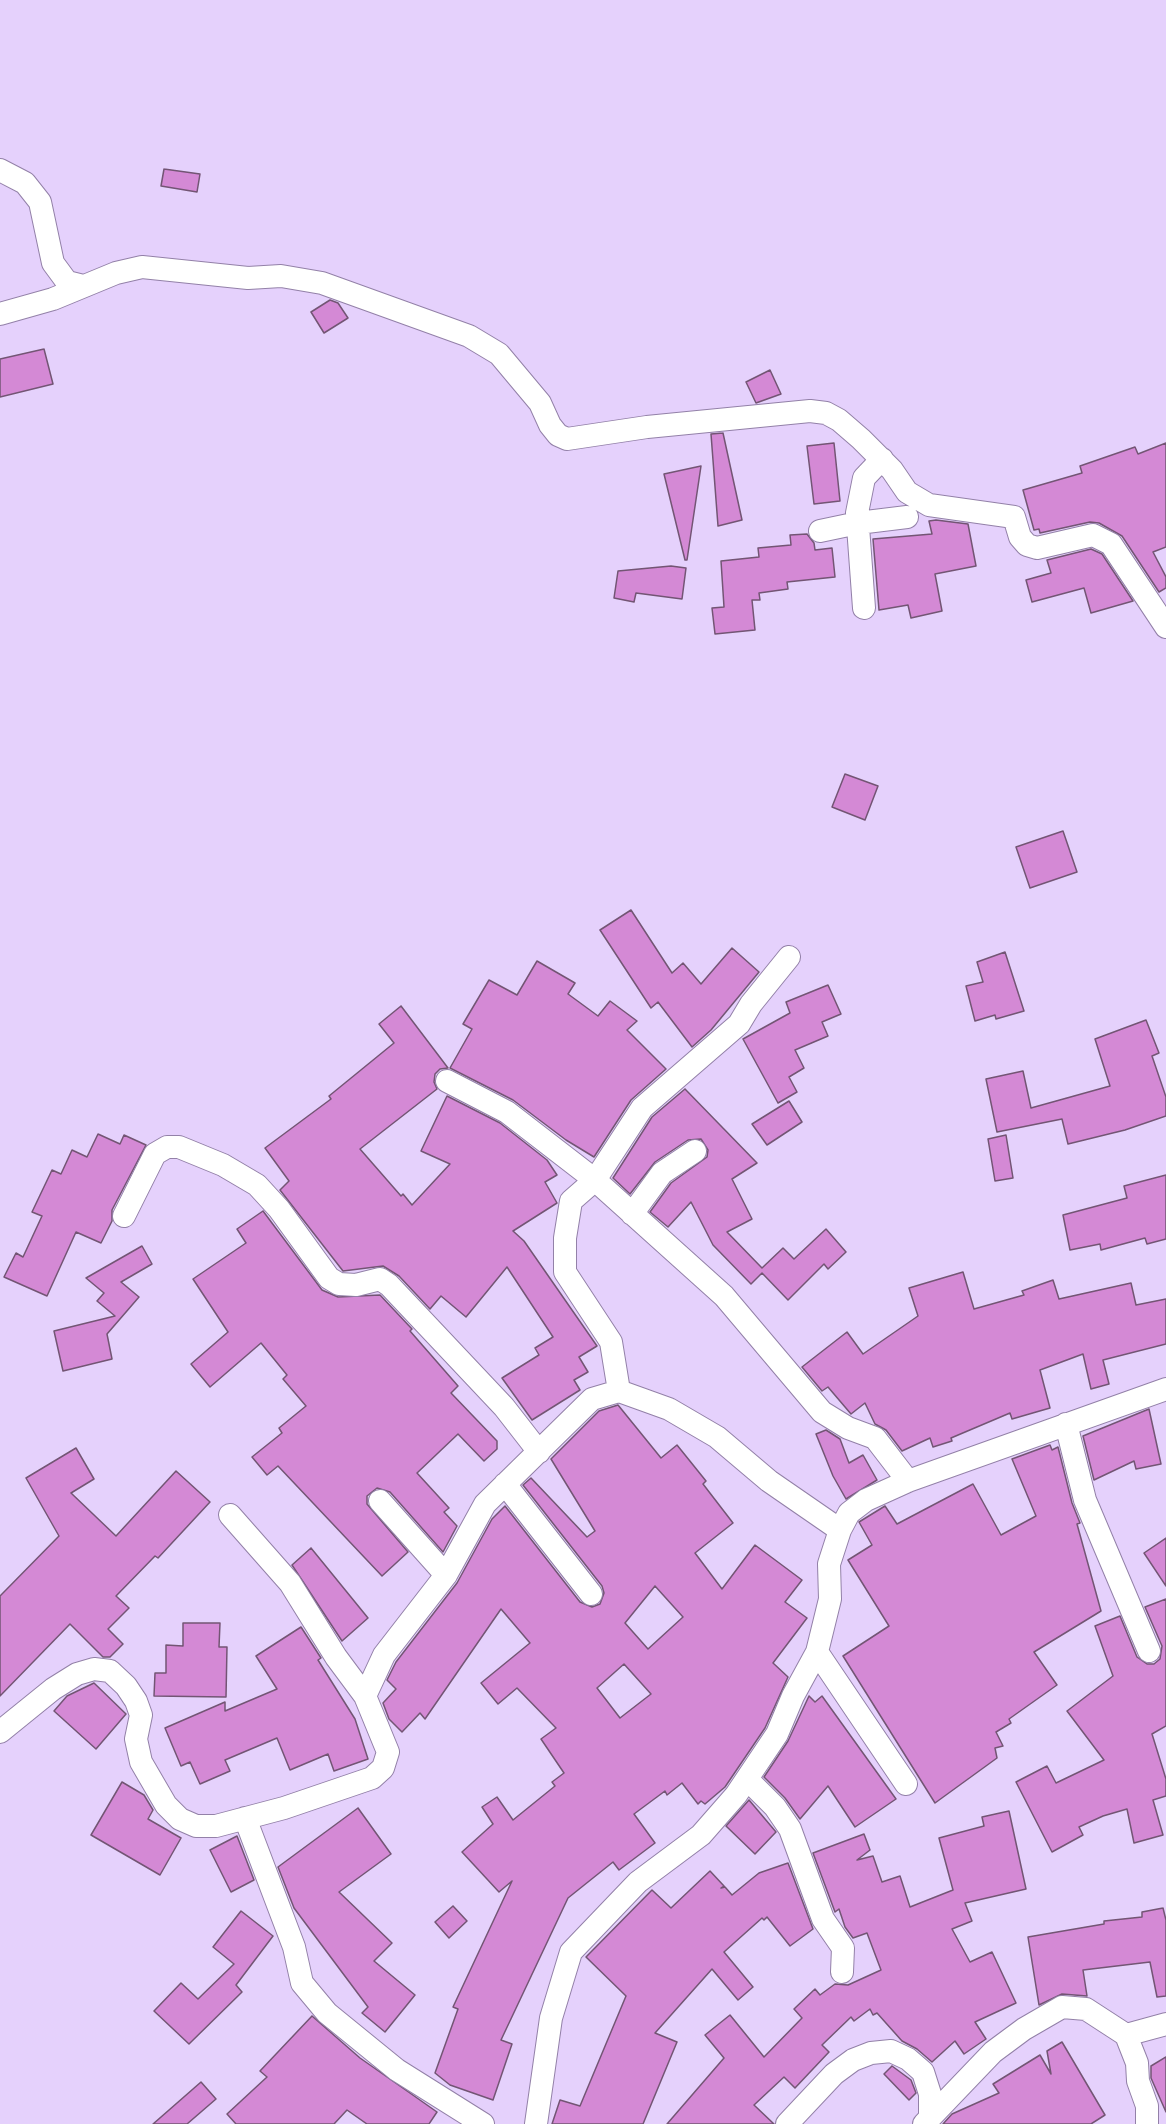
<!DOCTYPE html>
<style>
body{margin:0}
canvas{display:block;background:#e5d1fc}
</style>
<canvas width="1166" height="2124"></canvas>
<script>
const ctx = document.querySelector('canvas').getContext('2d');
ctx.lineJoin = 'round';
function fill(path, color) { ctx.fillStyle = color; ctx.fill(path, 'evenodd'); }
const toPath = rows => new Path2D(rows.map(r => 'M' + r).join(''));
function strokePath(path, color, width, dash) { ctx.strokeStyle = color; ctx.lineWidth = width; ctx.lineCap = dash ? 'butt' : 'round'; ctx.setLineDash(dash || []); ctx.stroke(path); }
const building = toPath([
 [164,169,200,174,197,192,161,186,164,169],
 [330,300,338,303,348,318,324,333,311,312,330,300],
 [44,349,53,384,0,397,0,359,44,349],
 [770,370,781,394,756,403,746,382,770,370],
 [723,433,742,520,718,526,711,434,723,433],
 [834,443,840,501,814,504,807,446,834,443],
 [1166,443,1166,547,1153,552,1166,577,1166,588,1159,592,1122,536,1099,523,1090,522,1040,533,1039,529,1034,530,1023,490,1082,473,1080,466,1135,447,1138,454,1166,443],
 [701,466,687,560,685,560,664,474,701,466],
 [936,520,968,524,976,566,935,574,942,611,911,618,908,605,879,610,873,539,932,534,929,521,936,520],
 [807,534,814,543,815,550,832,548,835,577,787,582,788,589,759,593,760,600,752,600,755,630,715,634,712,608,724,607,721,561,759,557,758,548,791,545,790,535,807,534],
 [1091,549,1102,554,1133,601,1091,613,1084,588,1032,602,1026,580,1051,573,1047,560,1091,549],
 [671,566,686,568,682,599,636,593,634,602,614,598,618,571,671,566],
 [845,774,878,786,865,820,832,807,845,774],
 [1063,831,1077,872,1030,888,1016,847,1063,831],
 [631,910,672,973,683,963,701,984,732,948,759,972,711,1030,692,1047,658,1002,651,1008,600,930,631,910],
 [1005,952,1024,1011,996,1019,995,1015,975,1021,966,986,983,982,977,962,1005,952],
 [537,961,575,983,568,994,598,1016,610,1001,637,1021,627,1030,666,1069,631,1100,594,1157,566,1140,513,1100,450,1068,472,1029,463,1024,489,980,517,995,537,961],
 [828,985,841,1014,822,1022,828,1036,795,1050,804,1068,789,1077,797,1092,778,1103,743,1039,790,1013,786,1002,828,985],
 [401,1006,448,1068,440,1069,435,1074,434,1082,437,1089,360,1149,401,1196,403,1194,412,1205,450,1164,421,1151,447,1096,500,1123,547,1160,557,1175,545,1182,557,1203,513,1231,524,1241,597,1346,579,1357,588,1372,574,1380,580,1390,532,1420,502,1378,539,1355,535,1348,553,1337,507,1267,466,1317,441,1296,430,1309,399,1276,383,1266,343,1271,280,1190,289,1181,265,1148,331,1099,329,1096,394,1043,379,1024,401,1006],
 [1146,1020,1159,1053,1152,1056,1166,1097,1166,1116,1125,1130,1068,1144,1062,1119,997,1132,986,1079,1023,1071,1031,1108,1110,1086,1095,1039,1146,1020],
 [685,1089,757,1163,732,1179,752,1219,727,1232,762,1268,783,1248,794,1259,826,1229,846,1252,828,1269,824,1264,788,1300,762,1273,751,1284,713,1245,691,1202,668,1227,650,1212,671,1183,707,1157,708,1150,701,1139,688,1140,655,1162,630,1194,613,1178,652,1117,685,1089],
 [789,1101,802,1122,767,1145,752,1124,789,1101],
 [98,1134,120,1144,124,1135,146,1145,112,1210,112,1221,101,1243,76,1232,47,1296,4,1277,16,1253,23,1257,42,1216,32,1212,52,1170,61,1174,72,1150,87,1157,98,1134],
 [1006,1135,1013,1178,995,1181,988,1139,1006,1135],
 [1166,1175,1166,1239,1147,1244,1145,1238,1101,1250,1100,1244,1070,1250,1063,1215,1127,1198,1124,1186,1166,1175],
 [263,1211,322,1290,338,1297,380,1295,412,1329,410,1331,458,1386,451,1393,497,1441,497,1449,484,1461,458,1434,417,1473,449,1508,444,1512,457,1526,443,1552,390,1492,377,1488,367,1496,367,1504,408,1552,382,1576,278,1466,267,1475,252,1457,282,1433,279,1428,306,1406,283,1379,287,1375,261,1343,210,1387,191,1364,228,1332,193,1279,246,1243,237,1229,263,1211],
 [142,1246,152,1264,121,1282,139,1297,107,1334,112,1359,63,1371,54,1331,115,1316,97,1301,104,1293,86,1278,142,1246],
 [963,1272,974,1309,1024,1295,1022,1291,1053,1280,1059,1299,1131,1283,1136,1305,1166,1299,1166,1344,1103,1360,1109,1384,1091,1389,1083,1354,1040,1370,1050,1408,1012,1419,1010,1413,951,1438,952,1441,933,1447,930,1438,902,1451,886,1430,875,1424,865,1403,851,1414,828,1387,822,1391,802,1367,847,1332,863,1354,918,1316,909,1288,963,1272],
 [618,1405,661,1458,677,1445,706,1481,703,1484,733,1523,695,1553,722,1589,755,1545,802,1580,785,1602,807,1618,773,1663,788,1677,765,1728,725,1787,705,1804,701,1801,698,1804,682,1783,667,1795,665,1791,634,1814,655,1843,619,1870,613,1862,568,1898,501,2040,512,2044,493,2100,450,2085,435,2073,458,2009,453,2007,512,1881,499,1892,462,1852,493,1824,482,1807,497,1797,513,1820,555,1786,552,1782,564,1773,541,1739,556,1728,517,1688,498,1704,481,1683,530,1643,501,1609,425,1719,420,1713,402,1732,389,1719,383,1703,396,1689,387,1680,396,1662,457,1583,492,1519,505,1506,580,1602,592,1607,600,1604,604,1593,602,1586,523,1485,531,1478,587,1537,595,1531,551,1459,599,1411,618,1405],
 [655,1586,683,1617,648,1649,625,1623,655,1586],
 [624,1664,651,1694,620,1718,597,1688,624,1664],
 [1149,1409,1161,1464,1136,1469,1134,1461,1094,1480,1083,1436,1149,1409],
 [826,1430,840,1439,849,1463,863,1455,877,1480,846,1499,833,1476,816,1434,826,1430],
 [1050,1445,1052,1450,1058,1447,1072,1503,1080,1523,1077,1524,1101,1611,1034,1652,1057,1685,1009,1719,1011,1723,996,1732,1003,1746,995,1748,997,1758,935,1803,843,1656,889,1626,848,1560,872,1545,859,1522,885,1506,897,1524,973,1484,1001,1535,1036,1516,1012,1459,1050,1445],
 [76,1448,94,1479,71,1493,116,1536,176,1471,210,1502,158,1558,155,1556,116,1596,129,1608,108,1629,123,1644,110,1657,103,1657,70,1624,0,1696,0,1596,59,1536,26,1478,76,1448],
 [1166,1538,1166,1586,1144,1553,1166,1538],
 [311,1548,368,1618,342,1641,292,1565,311,1548],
 [1166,1599,1166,1726,1152,1734,1166,1779,1166,1796,1153,1800,1163,1835,1134,1843,1127,1809,1103,1816,1079,1827,1083,1835,1052,1852,1016,1782,1047,1766,1056,1783,1104,1760,1067,1711,1113,1676,1095,1626,1120,1616,1137,1657,1147,1664,1154,1664,1160,1659,1162,1646,1145,1607,1166,1599],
 [183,1623,220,1623,219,1647,227,1647,226,1697,154,1696,155,1673,166,1673,166,1645,183,1646,183,1623],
 [301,1627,321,1658,318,1660,355,1719,368,1759,334,1771,328,1754,290,1770,277,1738,225,1760,230,1771,200,1784,190,1762,181,1766,165,1728,225,1702,225,1711,277,1689,256,1656,301,1627],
 [94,1683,126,1714,96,1749,54,1711,67,1696,94,1683],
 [809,1696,815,1702,822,1696,896,1799,855,1827,828,1786,800,1819,785,1798,764,1777,788,1741,809,1696],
 [122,1782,144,1795,153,1810,148,1819,181,1838,160,1875,91,1835,122,1782],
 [749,1800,776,1832,755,1854,726,1826,749,1800],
 [358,1808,391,1854,339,1892,392,1943,374,1961,415,1995,385,2032,362,2013,368,2007,294,1908,278,1867,358,1808],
 [1009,1811,1026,1889,965,1903,972,1921,952,1929,970,1962,992,1952,1016,2003,975,2022,986,2039,964,2054,955,2041,932,2062,917,2049,902,2041,877,2013,873,2015,870,2009,854,2021,851,2017,822,2045,829,2052,795,2088,784,2077,754,2105,774,2124,667,2124,724,2058,705,2035,730,2015,764,2057,802,2018,794,2009,815,1989,820,1995,835,1984,848,1985,881,1970,867,1933,853,1938,845,1927,839,1909,835,1912,813,1853,864,1834,870,1850,857,1860,873,1856,882,1882,900,1876,910,1907,953,1890,939,1838,984,1826,982,1817,1009,1811],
 [237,1836,254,1880,231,1892,210,1850,237,1836],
 [788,1863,813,1929,790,1946,767,1917,764,1920,762,1918,724,1952,753,1987,738,2000,712,1969,655,2033,677,2042,643,2124,552,2124,560,2100,580,2106,626,1996,586,1957,652,1890,671,1908,710,1871,724,1886,721,1888,725,1887,732,1895,759,1873,788,1863],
 [453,1906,467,1921,449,1938,435,1922,453,1906],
 [1163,1908,1166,1920,1166,1996,1157,1997,1150,1962,1083,1970,1087,1996,1062,1994,1039,2005,1028,1937,1104,1924,1104,1921,1142,1917,1142,1912,1163,1908],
 [241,1911,273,1936,236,1985,242,1992,189,2044,154,2011,181,1983,198,1999,234,1964,213,1947,241,1911],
 [312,2016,360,2058,437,2112,429,2124,367,2124,347,2110,334,2124,236,2124,227,2114,267,2077,260,2071,312,2016],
 [1062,2042,1105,2115,1091,2124,943,2124,952,2114,999,2093,993,2084,1040,2055,1051,2074,1047,2051,1062,2042],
 [1166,2057,1166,2112,1151,2078,1151,2066,1166,2057],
 [892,2066,911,2080,916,2093,909,2100,884,2074,892,2066],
 [201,2082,216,2099,187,2124,153,2124,201,2082]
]);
const minor = toPath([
 [0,170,25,183,40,202,53,263,67,282,83,286],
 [0,314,53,299,116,273,142,267,248,278,281,276,322,283,469,336,499,354,540,403,550,425,558,435,567,439,647,427,810,411,826,413,839,420,861,439,892,470,907,492,929,505,1014,517,1020,537,1027,545,1037,548,1093,535,1111,544,1166,627],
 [820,531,858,523,907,517],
 [864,608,857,513,864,478,882,459],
 [447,1081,507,1112,595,1180,724,1296,822,1412,848,1428,875,1438,908,1481],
 [632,1214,662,1173,695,1151],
 [124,1216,155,1154,167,1147,179,1147,223,1165,257,1185,279,1209,329,1278,339,1284,356,1285,380,1279,389,1285,504,1407,539,1452],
 [619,1391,611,1342,565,1272,565,1238,571,1201,595,1180,642,1108,739,1024,751,1004,789,957],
 [1066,1424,1085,1500,1149,1651],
 [505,1484,591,1594],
 [380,1501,446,1575],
 [230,1515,290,1583,336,1657,365,1696],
 [817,1652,906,1784],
 [0,1732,53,1689,77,1674,94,1669,110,1671,126,1686,136,1701,141,1715,136,1739,141,1762,166,1805,180,1819,196,1826,216,1826,284,1808,372,1778,383,1768,388,1752,365,1696,384,1655,446,1575,485,1504,592,1399,619,1391,669,1409,717,1437,769,1481,840,1530],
 [747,1779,775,1807,790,1829,823,1919,843,1948,842,1972],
 [245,1818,294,1947,302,1983,327,2013,397,2070,483,2124],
 [1126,2035,1137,2063,1138,2081,1147,2106,1147,2124],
 [536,2124,551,2018,571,1952,638,1882,701,1835,736,1795,777,1734,793,1696,817,1652,830,1599,829,1564,840,1530,849,1513,866,1500,908,1481,1166,1389],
 [787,2124,834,2074,853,2060,871,2053,891,2051,908,2059,923,2072,930,2094,930,2115],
 [924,2124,993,2052,1024,2029,1062,2007,1086,2009,1126,2035,1166,2024]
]);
fill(building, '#d489d5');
strokePath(building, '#735574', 1.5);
strokePath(minor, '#9381a8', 24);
strokePath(minor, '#fff', 22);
</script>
